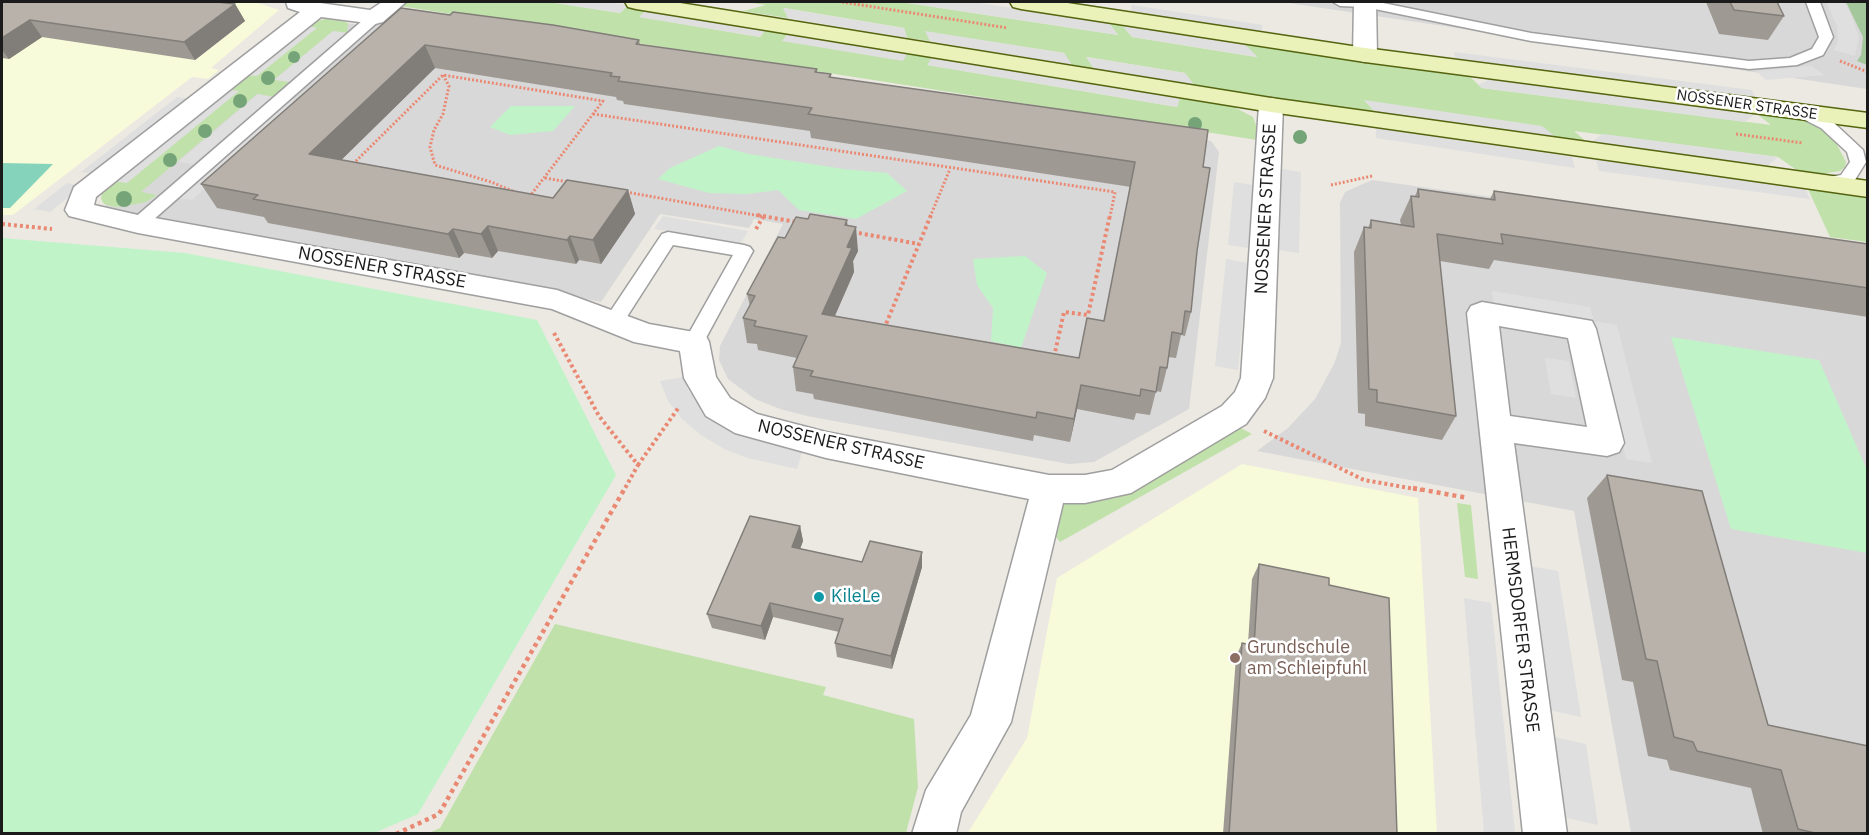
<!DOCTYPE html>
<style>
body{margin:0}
#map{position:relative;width:1869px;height:835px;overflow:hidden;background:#ebe9e1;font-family:"IBM Plex Sans",sans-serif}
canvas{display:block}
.frame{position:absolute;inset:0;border:3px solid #1b1b1b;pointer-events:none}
</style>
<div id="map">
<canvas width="1869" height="835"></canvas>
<div class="frame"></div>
</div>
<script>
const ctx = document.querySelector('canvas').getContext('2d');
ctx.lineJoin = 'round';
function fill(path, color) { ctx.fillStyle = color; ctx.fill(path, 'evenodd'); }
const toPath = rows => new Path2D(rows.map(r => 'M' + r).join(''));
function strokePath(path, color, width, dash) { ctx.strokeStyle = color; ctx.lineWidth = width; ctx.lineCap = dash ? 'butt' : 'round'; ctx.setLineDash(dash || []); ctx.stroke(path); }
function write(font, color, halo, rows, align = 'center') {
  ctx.font = font + ' "IBM Plex Sans",sans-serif'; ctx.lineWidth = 5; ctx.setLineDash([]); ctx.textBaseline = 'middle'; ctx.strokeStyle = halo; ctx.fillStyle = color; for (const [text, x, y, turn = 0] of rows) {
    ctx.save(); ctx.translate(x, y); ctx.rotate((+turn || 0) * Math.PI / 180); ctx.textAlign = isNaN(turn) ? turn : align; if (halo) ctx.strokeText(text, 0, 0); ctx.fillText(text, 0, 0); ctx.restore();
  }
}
const residential = toPath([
 [1282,2,1857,2,1867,21,1867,89],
 [392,11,1211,141,1219,152,1189,409,1094,462,1069,464,807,416,780,409,755,399,728,379,719,360,720,346,783,224,754,219,749,228,660,214,601,302,101,209,332,21,372,27],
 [1372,180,1867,250,1867,833,1631,833,1574,511,1257,451,1288,428,1315,399,1334,364,1341,343,1340,203,1345,192]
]);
const education = toPath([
 [2,2,255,2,279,10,211,68,219,70,208,79,192,77,13,215,2,215],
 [1242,464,1418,498,1437,833,967,834,1027,738,1057,578]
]);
const grass = toPath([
 [405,2,549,2,620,13,628,5,647,9,640,17,760,37,766,29,788,33,783,41,933,56,928,65,1177,107,1180,97,1232,106,1253,117,1257,128,1257,140,400,6],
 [745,2,901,2,1118,35,1109,23,1122,25,1132,37,1256,57,1243,43,1467,74,1482,88,1771,125,1756,113,1796,118,1813,123,1833,137,1846,162,1845,167,1840,171,1822,174,1798,171,1778,157,1574,131,1589,144,1365,101,1376,113,1194,85,1185,73,1087,57,1094,69,1072,65,1064,53,926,32,930,41,907,38,904,28,784,8,788,18,743,11,766,5],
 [331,17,348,23,347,33,333,31,275,79,290,82,273,97,257,94,141,192,157,195,146,202,126,206,115,207,104,204,101,199,103,189,225,89,316,28,302,26],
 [1808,189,1867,197,1867,242,1830,237],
 [1237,426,1252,434,1060,542,1050,529,1065,502,1096,501,1121,494],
 [1457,503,1471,505,1478,579,1465,577],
 [555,624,826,687,823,695,914,719,918,787,906,833,427,834,440,828]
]);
const forest = toPath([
 [1846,2,1867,2,1867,65,1857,61,1861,55,1863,37]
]);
const park = toPath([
 [511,106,575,106,553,131,510,135,490,127],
 [719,146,749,154,843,169,887,173,907,191,856,219,799,210,778,190,747,194,709,193,658,179,670,168],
 [2,238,185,253,537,320,616,475,418,814,372,834,2,833],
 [1025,256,1047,273,1021,348,991,341,993,308,977,285,973,259],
 [1671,337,1819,360,1867,470,1867,553,1731,529]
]);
const pitch = toPath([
 [2,163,53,164,10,208,2,208]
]);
const parking = toPath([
 [549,2,604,2,628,5,620,13],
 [901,2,973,2,1109,23,1118,35],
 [1826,2,1844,2,1849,10,1859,37,1855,56,1834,50,1838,42,1837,26],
 [1132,5,1263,25,1261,32,1130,12],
 [783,8,904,28,907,38,788,18],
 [647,9,766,29,760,37,639,17],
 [1122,25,1243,43,1258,57,1132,37],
 [302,26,317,28,257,76,242,75],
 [333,31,347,33,290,82,274,80],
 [925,31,1064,53,1072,65,930,41],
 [789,33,908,52,903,61,782,41],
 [1454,52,1752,90,1755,97,1455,59],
 [933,56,1180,97,1177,107,927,65],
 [1086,57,1185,73,1194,85,1094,69],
 [1811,66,1825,75,1766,80,1756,71],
 [1492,78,1756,113,1745,122,1482,88,1478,85],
 [225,89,239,91,127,183,111,181],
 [258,94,273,97,194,164,178,162],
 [177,97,192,99,98,174,81,172],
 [289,99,304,102,192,200,177,198],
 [1364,100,1542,126,1558,139,1376,113],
 [1376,128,1572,157,1575,168,1376,138],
 [1603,134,1778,157,1767,166,1589,144],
 [1596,160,1805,188,1810,199,1599,171],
 [1282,169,1301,172,1299,253,1278,250],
 [1234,182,1253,185,1248,248,1228,245],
 [67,183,82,186,50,212,34,209],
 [663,216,748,231,741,243,654,229],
 [1226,259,1248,263,1238,370,1215,366],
 [1492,291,1590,307,1594,321,1617,325,1652,463,1626,459,1594,321,1494,306],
 [1545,358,1569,361,1576,398,1551,394],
 [684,377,689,392,700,405,733,429,756,439,803,449,797,469,748,458,724,449,701,435,682,419,668,401,660,381],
 [1529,566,1558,571,1581,717,1549,710],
 [1464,598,1491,603,1515,833,1484,833],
 [1553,737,1586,744,1598,825,1563,817]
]);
const pathFar2 = toPath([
 [842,2,1008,28],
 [1840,61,1868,72],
 [443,75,449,86,443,114,434,130,430,147,435,165,491,182,515,192],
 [593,114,1115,192,1110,217],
 [1736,134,1803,143],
 [353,164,443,75,603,101,530,196],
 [545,178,568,182],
 [1331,185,1372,176],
 [626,192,766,217],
 [930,217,950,169]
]);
const pathFar1 = toPath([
 [757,215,796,222],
 [2,224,52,229],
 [756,229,763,217],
 [853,232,919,244],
 [884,329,931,215],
 [554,333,599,416,638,465,624,490],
 [1054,357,1064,312,1088,315,1110,215],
 [1264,431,1364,480,1421,490],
 [638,465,679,407]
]);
const path = toPath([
 [1413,488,1468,498],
 [396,834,439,814,625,488]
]);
const lane = toPath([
 [1333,2,1378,2,1531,33,1749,61,1790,58,1812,49,1819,37,1806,2,1820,2,1833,37,1823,55,1797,65,1749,69,1531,41,1365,7,1340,6,1333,2],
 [375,13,380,14,382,17,380,20,144,228,132,228,129,224,132,220,370,14,375,13],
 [1803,108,1833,122,1863,150,1866,162,1853,183,1822,188,1816,187,1814,183,1816,179,1841,175,1850,162,1847,152,1821,128,1797,116,1795,113,1797,110,1803,108],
 [668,232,744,245,750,247,753,251,701,347,694,349,687,347,684,342,733,255,673,245,621,326,614,328,607,326,604,321,662,234,668,232]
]);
const street = toPath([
 [286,2,313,2,370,10,382,2,406,2,383,22,375,24,321,17,96,197,94,205,138,215,557,290,649,324,705,334,709,342,716,377,730,398,757,414,826,432,1049,475,1085,475,1112,470,1222,406,1235,392,1241,378,1259,105,1262,100,1271,98,1280,100,1283,105,1273,378,1265,398,1246,424,1131,493,1085,503,1063,503,1011,722,961,812,956,834,912,834,926,790,971,715,1029,499,826,458,735,433,706,416,684,378,680,351,634,342,552,309,138,233,69,216,65,210,74,187,300,12,288,8,286,2],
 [1354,2,1376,2,1377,55,1373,60,1365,62,1357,60,1353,55,1354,2],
 [1482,302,1592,321,1596,329,1624,443,1619,452,1607,456,1514,443,1567,834,1523,834,1467,313,1471,306,1482,302],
 [1499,326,1568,338,1587,427,1510,416,1499,326]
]);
const secondary = toPath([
 [625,2,674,2,1271,98,1868,181,1868,197,1271,112,636,9,628,7,625,2],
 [1010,2,1061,2,1365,48,1868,113,1868,128,1365,62,1021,9,1013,7,1010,2]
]);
const trees = [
 [294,57,6],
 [268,78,7],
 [240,101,7],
 [1195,124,7],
 [205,131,7],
 [1300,137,7],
 [170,160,7],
 [124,199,8]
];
const wall = toPath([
 [2,2,235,4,245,21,195,60,42,37,9,59,2,58],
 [1706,2,1777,2,1784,16,1768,40,1719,34],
 [450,15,639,40,640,45,817,69,817,72,831,74,831,78,1203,167,1191,312,1185,336,1181,335,1176,358,1168,357,1167,368,1161,392,1156,391,1150,415,1136,413,1134,420,1077,409,1070,442,1034,435,1033,441,814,399,813,394,796,391,793,367,797,358,758,350,757,344,747,343,743,318,750,306,747,294,785,238,808,219,847,220,847,225,858,251,853,261,854,272,835,316,1079,358,1104,321,1131,187,811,138,810,131,624,104,623,101,617,100,616,97,435,68,341,160,553,198,628,190,635,214,601,264,579,260,576,264,498,251,492,258,464,253,459,258,268,223,264,217,217,208,201,184],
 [1418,189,1490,199,1494,191,1868,244,1868,317,1494,260,1489,269,1440,261,1456,416,1442,440,1365,426,1365,414,1358,413,1354,252,1364,227,1368,228,1371,220,1401,225,1400,220,1411,196,1415,196],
 [1607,475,1768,725,1868,834,1763,834,1751,788,1670,770,1667,760,1648,756,1633,682,1622,680,1587,498],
 [800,526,803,541,800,549,862,562,922,552,922,567,892,669,837,657,835,643,839,632,773,617,765,640,712,628,707,614],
 [1259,564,1329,585,1397,834,1223,834,1236,657,1242,643,1248,644,1252,579]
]);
const shadedWall = toPath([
 [235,4,245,21,195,60,184,42],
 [30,20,42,37,9,59,2,50,2,38],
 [425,45,435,68,322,179,309,154],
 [628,190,635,214,601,264,593,240],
 [847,220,849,243,856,227,858,251,853,261,854,272,825,338,822,314,845,225],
 [488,226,498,251,492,258,481,234],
 [453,229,464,253,459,258,448,234],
 [570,236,579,260,576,264,567,240],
 [1081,385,1077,409,1070,442,1074,419],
 [800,526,803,541,795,562,792,547],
 [922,552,922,567,892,669,891,656],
 [770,603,773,617,765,640,761,626]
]);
const building = toPath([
 [2,2,217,2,235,4,184,42,30,20,2,38,2,2],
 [1730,2,1777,2,1784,16,1734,10,1730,2],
 [401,8,450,15,453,12,553,25,639,40,636,44,817,69,815,72,831,74,829,77,1208,130,1203,167,1210,168,1197,251,1191,312,1185,311,1182,334,1172,332,1167,368,1160,367,1156,392,1141,389,1140,396,1081,385,1074,419,1037,412,1036,418,810,376,813,371,793,367,807,336,754,326,756,321,743,318,755,296,747,294,778,237,785,238,796,217,808,219,810,214,847,220,845,225,856,227,847,247,852,248,822,314,1079,358,1087,318,1104,321,1135,162,808,114,812,108,618,81,620,77,610,76,612,73,425,45,309,154,553,198,567,180,628,190,593,240,570,236,567,240,488,226,481,234,453,229,448,234,253,199,258,195,201,184,401,8],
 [1418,189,1495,200,1494,191,1868,244,1868,288,1501,234,1503,244,1437,234,1456,416,1377,402,1377,390,1369,389,1364,227,1371,228,1371,220,1414,227,1411,196,1419,197,1418,189],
 [1607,475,1702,491,1768,725,1868,746,1868,834,1819,834,1798,829,1781,770,1697,751,1693,742,1674,737,1657,661,1646,659,1607,475],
 [750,516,800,526,792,547,862,562,870,541,922,552,891,656,835,643,843,619,770,603,761,626,707,614,750,516],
 [1259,564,1329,578,1329,585,1389,598,1397,834,1229,834,1242,643,1254,646,1259,564]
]);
const markers = [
 [819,597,6,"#0f9aa8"],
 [1235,658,6,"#8d6e63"]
];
const farStreetnames = [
 ["NOSSENER STRASSE",1747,105,8]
];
const streetNames = [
 ["NOSSENER STRASSE",1266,209,-87],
 ["NOSSENER STRASSE",382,268,10],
 ["NOSSENER STRASSE",841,445,13],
 ["HERMSDORFER STRASSE",1520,630,83]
];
const cultureNames = [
 ["KileLe",831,597]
];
const educationNames = [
 ["Grundschule",1247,648],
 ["am Schleipfuhl",1247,669]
];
fill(residential, '#d9d8d8');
fill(education, '#f8fbda');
fill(grass, '#c1e1ab');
fill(forest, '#a3c79a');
fill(park, '#c1f3c9');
fill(pitch, '#86d3bc');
fill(parking, '#dfdfdf');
strokePath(lane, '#9f9f9f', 3);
strokePath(street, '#9f9f9f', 3);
strokePath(secondary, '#54640f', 3);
strokePath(pathFar2, '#ea8973', 3, [2, 2]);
strokePath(pathFar1, '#ea8973', 4, [3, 3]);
strokePath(path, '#ea8973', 4.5, [4, 4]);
fill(lane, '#fff');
fill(street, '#fff');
fill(secondary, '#eaf2b9');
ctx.fillStyle = '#76a479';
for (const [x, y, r] of trees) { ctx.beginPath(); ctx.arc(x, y, r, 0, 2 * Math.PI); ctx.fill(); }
fill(wall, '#9e9993');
fill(shadedWall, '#817d78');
fill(building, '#b8b2ab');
strokePath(building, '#817d78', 1.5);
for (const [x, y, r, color] of markers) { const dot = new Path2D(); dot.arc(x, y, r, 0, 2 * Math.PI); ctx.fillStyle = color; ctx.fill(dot); strokePath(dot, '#fff', 2); }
write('15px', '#1b1b1b', '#fff', farStreetnames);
write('18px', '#1b1b1b', '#fff', streetNames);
write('18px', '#0d838f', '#fff', cultureNames, 'left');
write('18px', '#785e54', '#fff', educationNames, 'left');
</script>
